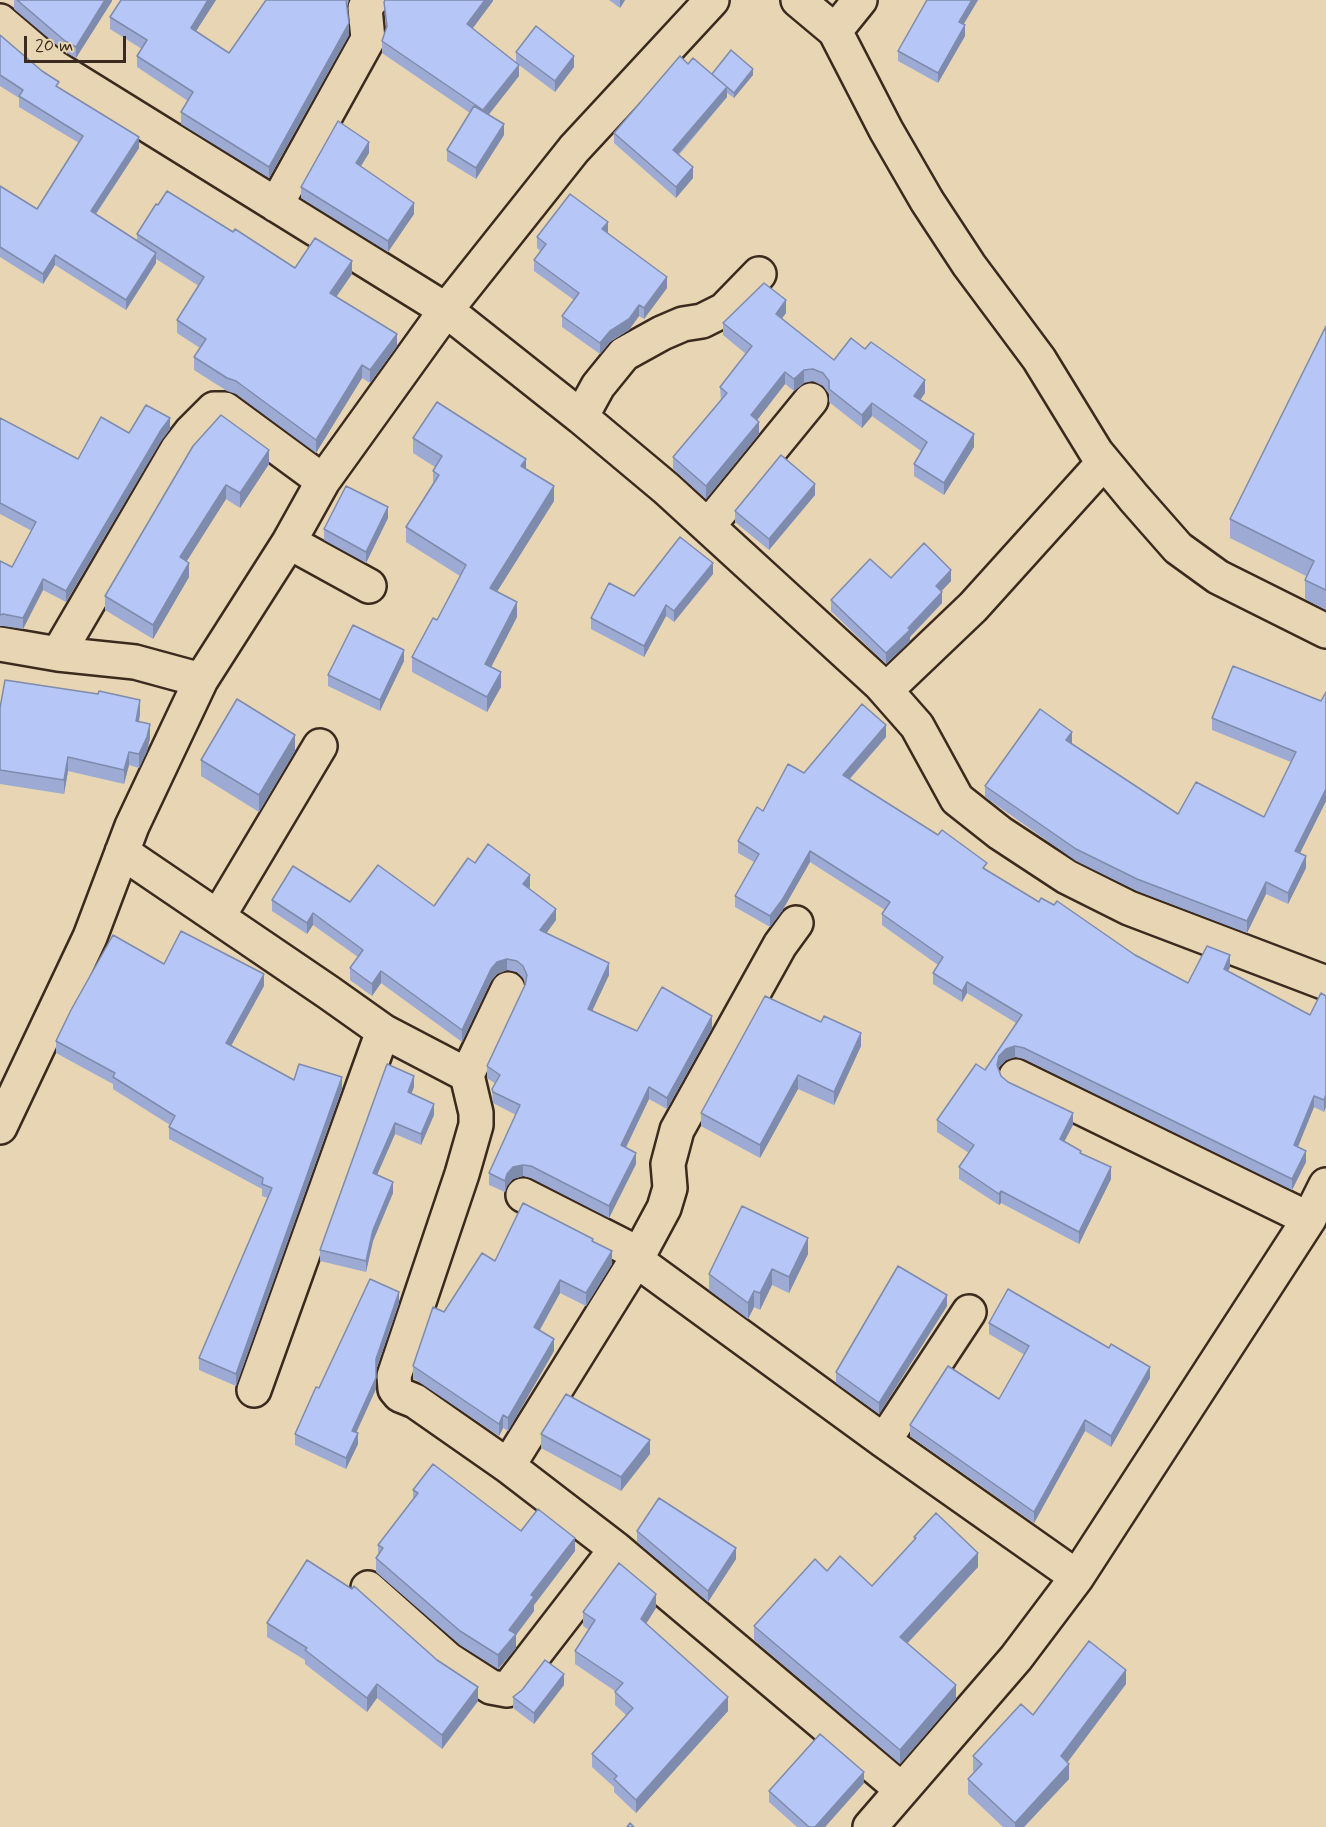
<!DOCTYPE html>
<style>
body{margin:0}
#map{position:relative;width:1326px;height:1827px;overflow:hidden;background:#e7d5b3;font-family:Mynerve,sans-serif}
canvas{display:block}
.scale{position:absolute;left:24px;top:36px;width:102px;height:27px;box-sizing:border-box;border:3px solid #3b2a1e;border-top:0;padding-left:8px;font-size:18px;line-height:21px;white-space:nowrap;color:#3b2a1e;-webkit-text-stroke:4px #e7d5b3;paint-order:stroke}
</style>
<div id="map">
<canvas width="1326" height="1827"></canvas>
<div class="scale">20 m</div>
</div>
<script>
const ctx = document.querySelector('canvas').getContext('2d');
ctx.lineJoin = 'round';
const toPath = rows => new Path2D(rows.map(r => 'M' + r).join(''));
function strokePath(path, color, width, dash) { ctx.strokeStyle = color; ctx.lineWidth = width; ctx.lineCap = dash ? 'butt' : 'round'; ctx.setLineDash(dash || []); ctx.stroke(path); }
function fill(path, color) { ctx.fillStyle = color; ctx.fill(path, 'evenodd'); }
const minor = toPath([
 [798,0,835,31,886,130,927,201,969,265,1039,359,1096,452,1134,498,1178,548,1218,577,1326,631],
 [0,21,54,67,446,310,581,417,667,489,880,684,917,726,957,799,1000,833,1067,877,1129,908,1326,983],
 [835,31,860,0],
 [276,205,368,39,365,8,371,0],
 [581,417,598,386,624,354,662,333,683,324,702,321,724,310,759,274],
 [708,526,811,400],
 [289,542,369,586],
 [0,644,58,654,135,662,201,680],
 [58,654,177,450,191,432,214,409,225,409,323,481],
 [886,690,973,607,1104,462],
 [122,852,328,992,383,1031,467,1075,508,989],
 [218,917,320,746],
 [467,1075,476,1113,476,1125,462,1174,394,1376,395,1389,400,1395,415,1401,508,1466,616,1549,901,1789],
 [1016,1076,1309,1219],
 [0,1127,90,937,132,826,201,680,289,542,323,481,446,310,574,149,712,0],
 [523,1195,639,1254],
 [636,1260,664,1208,670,1188,668,1164,677,1130,780,945,796,923],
 [254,1390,383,1031],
 [884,1441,969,1312],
 [508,1466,636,1260,884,1441,1077,1577],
 [368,1588,449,1660,491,1687,507,1690,616,1549],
 [870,1827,1016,1658,1077,1577,1309,1219,1326,1185]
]);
const wall = toPath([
 [14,0,112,0,112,1,76,58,65,52,14,9],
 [121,0,216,0,196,31,229,53,349,0,347,7,349,35,269,178,181,124,181,112,188,101,137,67,137,56,142,49,110,29,110,17],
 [493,0,493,1,472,29,516,63,516,52,574,67,555,92,519,65,519,76,488,115,504,135,476,179,447,161,447,150,470,113,382,53,382,41,386,29,384,2],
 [609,0,625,0,620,8],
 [927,0,978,0,963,25,965,36,938,83,898,61,898,51],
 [0,35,59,88,139,148,96,214,137,240,137,234,233,232,295,268,352,274,336,297,397,346,370,383,362,378,316,453,236,394,227,391,194,370,194,357,200,348,177,333,177,320,199,286,156,259,156,263,126,310,55,265,43,284,0,257,0,186,37,209,79,143,19,107,19,98,0,86],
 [688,64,712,74,753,75,734,98,727,93,727,97,679,155,693,178,676,198,614,143,614,133],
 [369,153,361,166,414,214,388,252,301,198,301,187],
 [608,233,667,288,644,319,639,316,629,330,610,342,600,354,562,327,562,316,574,300,534,271,534,260,541,251,537,248,537,237],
 [786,313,782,318,834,360,925,393,920,400,974,447,944,495,914,476,914,464,921,451,872,416,862,428,829,402,829,394,823,386,813,381,804,383,794,391,785,384,757,420,759,434,706,499,673,469,673,457,721,400,720,387,746,354,723,335,723,323],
 [1326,326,1326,610,1305,599,1305,580,1306,576,1230,538,1230,519],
 [0,418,78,459,129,433,170,429,161,441,66,602,43,590,23,629,3,626,0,626,0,561,12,567,32,531,0,514],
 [413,438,526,469,554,501,497,591,517,617,491,667,501,687,487,712,412,672,412,657,437,620,460,576,406,542,406,527,433,483,433,471,435,467,413,453],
 [193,446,269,464,240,508,226,499,186,561,189,577,153,639,105,610,105,596],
 [815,495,769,550,735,522,735,511],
 [388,518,366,563,324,540,324,529],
 [713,574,674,622,666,616,644,657,591,629,591,618,634,596],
 [891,578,951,581,941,591,942,603,910,637,910,641,886,664,831,611,831,600],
 [404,661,380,711,328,686,328,675],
 [1321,701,1326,801,1300,853,1306,868,1288,904,1266,894,1247,933,1137,891,1076,861,985,797,985,786,1071,744,1178,814,1264,817,1291,762,1212,730,1212,718],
 [0,708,140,714,139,722,150,738,147,751,139,768,129,765,124,784,68,771,64,794,0,784],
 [886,737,850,779,987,871,1039,902,1188,983,1230,967,1228,972,1310,1015,1326,996,1324,1112,1314,1107,1298,1147,1306,1162,1292,1190,1024,1059,1015,1057,1006,1060,999,1067,999,1070,1001,1076,1008,1082,1073,1125,1064,1141,1081,1153,1111,1179,1079,1244,1001,1203,999,1205,959,1179,959,1167,969,1153,937,1132,937,1120,985,1070,1016,1023,967,993,962,1002,933,984,933,973,938,965,882,925,882,914,885,910,810,862,782,911,770,927,735,907,735,896,754,862,738,853,738,841,763,811,804,773],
 [295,751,259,812,201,776,201,760],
 [475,863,530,887,528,888,556,920,546,933,609,975,592,1011,637,1031,712,1028,667,1109,649,1099,626,1148,636,1164,609,1218,531,1178,523,1176,513,1179,507,1186,505,1192,489,1185,489,1173,516,1115,493,1103,492,1089,496,1084,487,1078,487,1066,525,985,525,984,523,978,517,972,507,970,497,974,491,981,462,1042,381,983,372,996,350,980,350,968,358,957,313,925,307,934,272,911,272,900,434,906],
 [164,964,264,986,231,1046,294,1080,342,1089,236,1386,199,1370,199,1358,268,1198,262,1196,262,1189,169,1139,169,1127,170,1125,113,1089,113,1084,56,1053,56,1041],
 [861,1046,834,1105,798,1089,760,1158,701,1126,701,1113],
 [414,1087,411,1094,434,1115,421,1145,395,1134,377,1175,393,1193,373,1241,366,1272,320,1261,320,1250],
 [593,1242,612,1264,586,1306,560,1293,540,1330,554,1351,508,1431,503,1428,499,1436,413,1378,413,1366,444,1312,495,1261],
 [808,1254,789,1293,772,1285,760,1310,754,1307,748,1319,709,1290,709,1274],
 [399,1303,376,1370,376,1389,356,1432,358,1444,346,1469,295,1445,295,1434,319,1388],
 [947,1306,879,1414,836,1383,836,1372],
 [989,1323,1150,1378,1111,1447,1085,1431,1034,1523,910,1436,910,1425,999,1399,1025,1355,989,1334],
 [541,1434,650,1454,621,1491,541,1448],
 [413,1490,575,1551,534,1605,534,1611,516,1635,516,1648,498,1669,460,1645,376,1572,376,1558,378,1555,378,1545,413,1499],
 [637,1531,736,1559,708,1602,637,1542],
 [914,1537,978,1567,907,1644,956,1699,900,1764,754,1640,754,1626,827,1571,872,1586,914,1540],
 [656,1608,646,1623,728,1711,636,1813,614,1792,614,1787,592,1767,592,1754,627,1716,615,1705,615,1691,575,1664,575,1651,589,1630,583,1626,583,1612],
 [267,1623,478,1701,442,1749,377,1698,367,1712,305,1664,305,1660,267,1637],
 [1126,1684,1067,1762,1069,1779,1024,1827,1003,1827,968,1794,968,1779,975,1772,973,1771,973,1756,1033,1715],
 [564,1685,534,1724,513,1708,513,1697,522,1690],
 [864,1783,825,1827,797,1827,769,1802,769,1791]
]);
const shadedWall = toPath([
 [105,0,112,0,112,1,76,58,76,47],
 [208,0,216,0,191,39,191,28],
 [485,0,493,0,493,1,467,36,467,24],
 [620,0,625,0,620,8],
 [972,0,978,0,959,32,959,22],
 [349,23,349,35,269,178,269,167],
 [965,25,965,36,938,83,938,73],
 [574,56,574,67,555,92,555,81],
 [519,65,519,76,483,122,483,110],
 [753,69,753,75,734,98,734,93],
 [727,87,727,97,673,160,673,150],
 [504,124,504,135,476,179,476,168],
 [139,137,139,148,91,221,91,211],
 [369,142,369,153,356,174,356,163],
 [693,167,693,178,676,198,676,187],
 [414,203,414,214,388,252,388,241],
 [608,222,608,233,602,229],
 [156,253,156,263,126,310,126,300],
 [55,255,55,265,43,284,43,274],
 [352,261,352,274,330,306,330,293],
 [667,277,667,288,644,319,644,308],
 [786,300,786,313,776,326,776,314],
 [639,305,639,316,629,330,610,342,600,354,600,343,610,331],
 [397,334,397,346,370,383,370,370],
 [362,365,362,378,316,453,316,440],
 [804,370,804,383,794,391,794,379],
 [785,372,785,384,751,428,751,415],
 [925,380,925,393,914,409,914,396],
 [872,403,872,416,862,428,862,415],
 [170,418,170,429,161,441,66,602,66,591,161,430],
 [759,422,759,434,706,499,706,486],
 [974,434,974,447,944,495,944,483],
 [269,450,269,464,240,508,240,493],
 [526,459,526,474,521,466],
 [815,484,815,495,769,550,769,539],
 [226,485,226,499,180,572,180,557],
 [554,486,554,501,490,603,490,588],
 [388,507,388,518,366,563,366,552],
 [189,563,189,577,153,639,153,625],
 [713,563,713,574,674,622,674,611],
 [951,570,951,581,936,597,936,586],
 [43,579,43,590,23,629,23,618],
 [942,592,942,603,910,637,910,641,886,664,886,653],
 [517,602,517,617,485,679,485,664],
 [666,605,666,616,644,657,644,646],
 [404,650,404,661,380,711,380,700],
 [501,672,501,687,487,712,487,697],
 [140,700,140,714,136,735,136,721],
 [150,724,150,738,147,751,139,768,139,754],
 [886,725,886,737,843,786,843,775],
 [1072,732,1072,744,1066,740],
 [295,735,295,751,259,812,259,795],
 [129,752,129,765,124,784,124,770],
 [68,757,68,771,64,794,64,780],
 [1326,789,1326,801,1295,863,1295,851],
 [810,851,810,862,782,911,770,927,770,916],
 [1306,856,1306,868,1288,904,1288,893],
 [530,875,530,887,523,896,523,884],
 [1266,882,1266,894,1247,933,1247,921],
 [556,909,556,920,540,942,540,930],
 [313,913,313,925,307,934,307,923],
 [1230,955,1230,967,1224,980,1224,969],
 [507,959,507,970,497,974,491,981,462,1042,462,1030,491,969,497,962],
 [609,963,609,975,588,1020,588,1009],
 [381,971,381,983,372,996,372,984],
 [264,974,264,986,226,1055,226,1043],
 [967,982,967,993,962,1002,962,991],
 [712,1016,712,1028,667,1109,667,1098],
 [861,1033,861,1046,834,1105,834,1092],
 [1015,1046,1015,1057,1006,1060,999,1067,997,1077,997,1065,999,1056,1006,1049],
 [798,1075,798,1089,760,1158,760,1145],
 [414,1076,414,1087,408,1103,408,1092],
 [342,1077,342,1089,236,1386,236,1374],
 [649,1087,649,1099,621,1157,621,1145],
 [1326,1095,1326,1107,1324,1112,1324,1100],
 [1314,1096,1314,1107,1294,1156,1294,1145],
 [434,1104,434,1115,421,1145,421,1134],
 [1073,1113,1073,1125,1060,1150,1060,1139],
 [395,1123,395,1134,373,1184,373,1173],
 [1306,1151,1306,1162,1292,1190,1292,1179],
 [636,1153,636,1164,609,1218,609,1206],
 [523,1165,523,1176,513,1179,507,1186,505,1192,505,1181,507,1174,513,1167],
 [1111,1167,1111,1179,1079,1244,1079,1232],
 [393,1182,393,1193,373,1241,366,1272,366,1261,373,1230],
 [1001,1191,1001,1203,999,1205,999,1194],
 [808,1238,808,1254,789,1293,789,1277],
 [612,1251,612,1264,586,1306,586,1293],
 [772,1269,772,1285,760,1310,760,1293],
 [560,1280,560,1293,534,1340,534,1327],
 [754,1291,754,1307,748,1319,748,1303],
 [399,1292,399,1303,376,1370,376,1359],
 [947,1295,947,1306,879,1414,879,1403],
 [554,1339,554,1351,508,1431,508,1418],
 [1150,1367,1150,1378,1111,1447,1111,1436],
 [376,1378,376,1389,352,1442,352,1431],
 [503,1415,503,1428,499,1436,499,1424],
 [1085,1420,1085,1431,1034,1523,1034,1512],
 [358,1433,358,1444,346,1469,346,1458],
 [650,1440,650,1454,621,1491,621,1477],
 [575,1538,575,1551,534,1605,534,1611,516,1635,516,1648,498,1669,498,1655,509,1630,531,1595],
 [736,1548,736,1559,708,1602,708,1591],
 [978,1553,978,1567,900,1651,900,1637],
 [656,1594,656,1608,641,1632,641,1619],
 [1126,1670,1126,1684,1061,1771,1061,1756],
 [564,1674,564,1685,534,1724,534,1713],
 [377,1684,377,1698,367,1712,367,1698],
 [956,1685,956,1699,900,1764,900,1750],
 [478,1687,478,1701,442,1749,442,1735],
 [728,1697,728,1711,636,1813,636,1800],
 [1069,1764,1069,1779,1024,1827,1015,1827,1015,1823],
 [864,1772,864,1783,825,1827,815,1827]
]);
const building = toPath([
 [17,0,105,0,76,47,65,41,17,0],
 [121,0,208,0,191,28,229,53,266,0,346,0,349,23,269,167,181,112,193,92,137,56,147,40,110,17,121,0],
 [385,0,485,0,467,24,519,65,483,110,382,41,387,26,384,2,385,0],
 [927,0,972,0,959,22,965,25,938,73,898,51,927,0],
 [536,26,574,56,555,81,516,52,536,26],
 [0,35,42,71,59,82,56,86,139,137,91,211,156,253,126,300,55,255,43,274,0,247,0,186,37,209,83,136,19,96,23,90,0,75,0,35],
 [731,50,753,69,734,93,712,74,731,50],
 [680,56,688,64,693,58,727,87,673,150,693,167,676,187,614,133,680,56],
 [474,106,504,124,476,168,447,150,474,106],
 [338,121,369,142,356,163,414,203,388,241,301,187,338,121],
 [167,191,233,232,235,229,295,268,315,238,352,261,330,293,397,334,370,370,362,365,316,440,236,381,227,378,194,357,206,339,177,320,204,277,137,234,156,204,158,205,167,191],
 [570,194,608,222,602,229,667,277,644,308,639,305,629,319,610,331,600,343,562,316,579,293,534,260,546,244,537,237,570,194],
 [764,283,786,300,776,314,834,360,851,338,865,349,871,342,925,380,914,396,974,434,944,483,914,464,927,442,872,403,862,415,829,389,829,381,823,373,813,369,804,370,794,379,785,372,751,415,759,422,706,486,673,457,727,393,720,387,752,346,723,323,764,283],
 [1326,326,1326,590,1305,580,1314,561,1230,519,1326,326],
 [437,402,526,459,521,466,554,486,490,588,517,602,485,664,501,672,487,697,412,657,433,618,437,620,466,565,406,527,439,475,433,471,442,456,413,438,437,402],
 [146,405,170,418,161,430,66,591,43,579,23,618,3,614,0,615,0,561,12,567,36,522,0,503,0,418,78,459,101,417,129,433,146,405],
 [221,415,269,450,240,493,226,485,180,557,189,563,153,625,105,596,193,446,221,415],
 [781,455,815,484,769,539,735,511,781,455],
 [346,486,388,507,366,552,324,529,346,486],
 [680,537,713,563,674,611,666,605,644,646,591,618,609,583,634,596,680,537],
 [924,543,951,570,936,586,942,592,908,628,910,630,886,653,831,600,870,559,891,578,924,543],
 [353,625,404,650,380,700,328,675,353,625],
 [1233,666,1321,701,1326,692,1326,789,1295,851,1306,856,1288,893,1266,882,1247,921,1137,879,1076,849,985,786,1040,709,1072,732,1066,740,1178,814,1196,782,1264,817,1296,752,1212,718,1233,666],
 [5,680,98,694,99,691,140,700,136,721,150,724,147,737,139,754,129,752,124,770,68,757,64,780,0,770,0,708,5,680],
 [237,699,295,735,259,795,201,760,237,699],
 [862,704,886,725,843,775,938,835,942,830,987,863,983,868,1039,902,1041,898,1054,905,1057,901,1135,955,1188,983,1207,946,1230,955,1224,969,1310,1015,1321,993,1326,996,1326,1095,1324,1100,1314,1096,1294,1145,1306,1151,1292,1179,1024,1048,1015,1046,1006,1049,999,1056,997,1065,1001,1076,1008,1082,1073,1113,1060,1139,1081,1151,1080,1153,1111,1167,1079,1232,1001,1191,999,1194,959,1167,974,1145,937,1120,976,1064,985,1070,1022,1015,967,982,962,991,933,973,943,957,882,914,890,902,810,851,782,900,770,916,735,896,759,854,738,841,757,807,763,811,788,764,804,773,862,704],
 [488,844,530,875,523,884,556,909,540,930,609,963,588,1009,637,1031,662,987,712,1016,667,1098,649,1087,621,1145,636,1153,609,1206,531,1166,523,1165,513,1167,507,1174,505,1181,489,1173,520,1105,493,1092,492,1089,500,1075,487,1066,525,985,527,975,523,966,517,961,507,959,497,962,491,969,462,1030,381,971,372,984,350,968,363,950,313,913,307,923,272,900,293,866,350,902,378,865,434,906,468,858,475,863,488,844],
 [181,931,264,974,226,1043,294,1080,299,1064,342,1077,236,1374,199,1358,272,1188,262,1184,263,1178,169,1127,175,1116,113,1077,115,1073,56,1041,71,1010,113,935,164,964,181,931],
 [765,996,821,1022,824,1016,861,1033,834,1092,798,1075,760,1145,701,1113,765,996],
 [387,1064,414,1076,408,1092,434,1104,421,1134,395,1123,373,1173,393,1182,373,1230,366,1261,320,1250,387,1064],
 [523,1203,593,1239,592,1241,612,1251,586,1293,560,1280,534,1327,554,1339,508,1418,503,1415,499,1424,413,1366,433,1307,444,1312,482,1253,495,1261,523,1203],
 [742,1206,808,1238,789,1277,772,1269,760,1293,754,1291,748,1303,709,1274,742,1206],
 [898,1266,947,1295,879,1403,836,1372,898,1266],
 [370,1279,399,1292,376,1359,376,1378,352,1431,358,1433,346,1458,295,1434,316,1387,319,1388,370,1279],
 [1008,1289,1109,1348,1111,1344,1150,1367,1111,1436,1085,1420,1034,1512,910,1425,948,1366,999,1399,1029,1346,989,1323,1008,1289],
 [566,1394,650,1440,621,1477,541,1434,566,1394],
 [433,1464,521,1531,538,1509,575,1538,531,1595,534,1597,509,1630,516,1634,498,1655,460,1631,376,1558,383,1548,378,1545,418,1493,413,1490,433,1464],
 [659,1498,736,1548,708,1591,637,1531,659,1498],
 [936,1513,978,1553,900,1637,956,1685,900,1750,754,1626,815,1559,827,1571,840,1556,872,1586,916,1538,914,1537,936,1513],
 [307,1560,352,1589,354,1586,437,1660,478,1687,442,1735,377,1684,367,1698,305,1650,307,1648,267,1623,307,1560],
 [619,1563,656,1594,641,1619,728,1697,636,1800,614,1779,617,1776,592,1754,633,1708,615,1692,623,1683,575,1651,595,1620,583,1612,619,1563],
 [1089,1641,1126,1670,1061,1756,1069,1764,1015,1823,968,1779,982,1764,973,1756,1021,1704,1033,1715,1089,1641],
 [545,1660,564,1674,534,1713,513,1697,522,1690,545,1660],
 [820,1734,864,1772,815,1827,809,1827,769,1791,820,1734],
 [630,1823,634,1827,627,1827,630,1823]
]);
strokePath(minor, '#3b2a1e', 38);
strokePath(minor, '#e7d5b3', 33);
fill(wall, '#9daad4');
fill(shadedWall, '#7f8bac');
fill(building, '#b6c6f6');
strokePath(building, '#7f8bac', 1.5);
</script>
